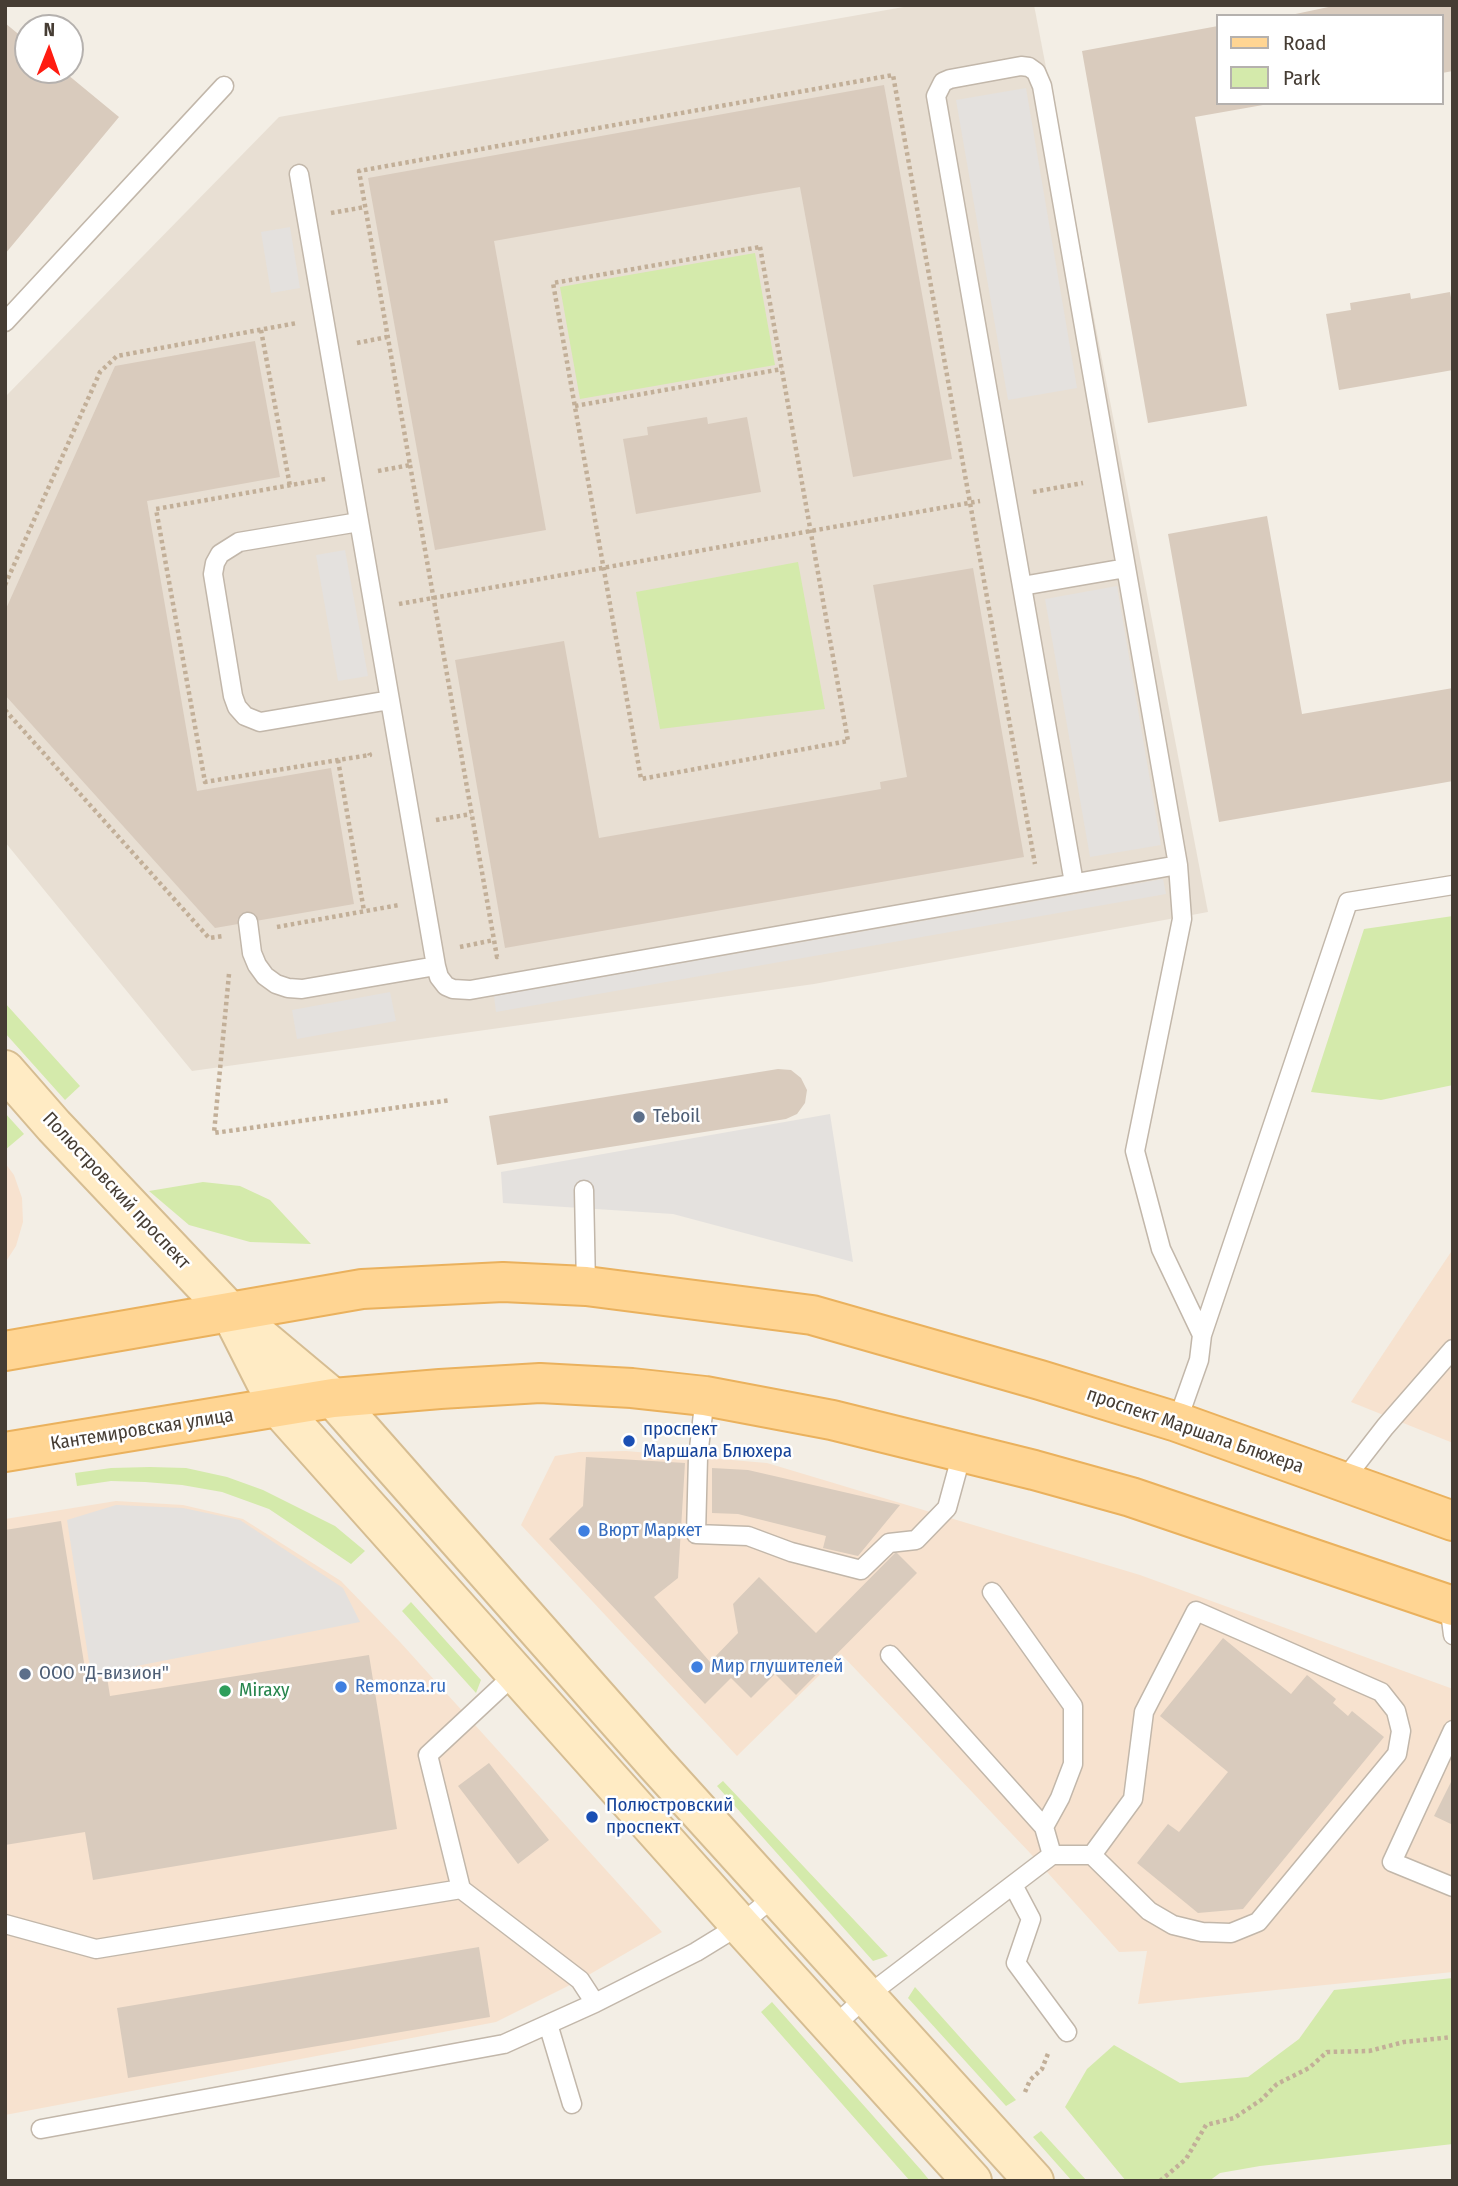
<!DOCTYPE html>
<meta charset="utf-8">
<style>
body{margin:0}
#map{position:relative;width:1458px;height:2186px;overflow:hidden;background:#f3eee5;font-family:"Fira Sans Condensed",sans-serif}
canvas{display:block}
.frame{position:absolute;inset:0;border:7px solid #463d34;pointer-events:none}
.legend{position:absolute;left:1216px;top:14px;width:228px;height:91px;box-sizing:border-box;background:#fff;border:2px solid #b5b1ae;margin:0;padding:9px 12px;list-style:none;font-size:21px;color:#463d34}
.legend li{display:flex;align-items:center;gap:14px;height:35px}
.legend b{width:35px;border:2px solid #b5b1ae}
.north{position:absolute;left:14px;top:14px;width:70px;height:70px;box-sizing:border-box;background:#fff;border:2px solid #b5b1ae;border-radius:50%;rotate:1deg;font-size:19px;font-weight:700;line-height:28px;text-align:center;color:#463d34}
.north::after{content:'';display:block;margin:auto;width:24px;height:32px;background:#ff1c11;clip-path:polygon(50% 0,100% 100%,50% 72%,0 100%)}
</style>
<div id="map">
<canvas width="1458" height="2186"></canvas>
<div class="frame"></div>
<ul class="legend">
<li><b style="height:9px;background:#ffd593"></b>Road</li>
<li><b style="height:19px;background:#d4eaab"></b>Park</li>
</ul>
<div class="north">N</div>
</div>
<script>
const ctx = document.querySelector('canvas').getContext('2d');
ctx.lineJoin = 'round';
function fill(path, color) { ctx.fillStyle = color; ctx.fill(path, 'evenodd'); }
const toPath = rows => new Path2D(rows.map(r => 'M' + r).join(''));
function strokePath(path, color, width, dash) { ctx.strokeStyle = color; ctx.lineWidth = width; ctx.lineCap = dash ? 'butt' : 'round'; ctx.setLineDash(dash || []); ctx.stroke(path); }
function write(font, color, halo, rows, align = 'center') {
  ctx.font = font + ' "Fira Sans Condensed",sans-serif'; ctx.lineWidth = 5; ctx.setLineDash([]); ctx.textBaseline = 'middle'; ctx.strokeStyle = halo; ctx.fillStyle = color; for (const [text, x, y, turn = 0] of rows) {
    ctx.save(); ctx.translate(x, y); ctx.rotate((+turn || 0) * Math.PI / 180); ctx.textAlign = isNaN(turn) ? turn : align; if (halo) ctx.strokeText(text, 0, 0); ctx.fillText(text, 0, 0); ctx.restore();
  }
}
const residential = toPath([
 [915,5,1034,5,1208,912,814,984,192,1071,5,842,5,397,279,117]
]);
const commercial = toPath([
 [5,1163,14,1175,22,1198,23,1222,16,1246,5,1263],
 [1453,1249,1453,1443,1351,1402],
 [626,1451,767,1463,1140,1575,1453,1689,1453,1972,1138,2004,1147,1951,1119,1952,1030,1853,841,1654,737,1756,521,1525,555,1456,579,1452],
 [116,1501,183,1505,243,1519,341,1581,400,1642,662,1932,580,1980,496,2022,5,2115,5,1519]
]);
const green = toPath([
 [755,253,775,365,580,399,560,287],
 [798,562,825,709,660,729,636,592],
 [1453,916,1453,1085,1381,1100,1311,1092,1364,929],
 [5,1003,80,1086,65,1100,5,1033],
 [5,1113,24,1134,5,1150],
 [203,1182,240,1186,270,1200,311,1244,250,1242,189,1225,149,1191],
 [150,1467,186,1468,227,1477,263,1490,335,1526,365,1551,351,1564,269,1509,222,1492,182,1485,145,1482,111,1481,77,1486,75,1473,111,1468],
 [411,1602,481,1680,476,1693,402,1611],
 [723,1781,888,1956,873,1961,717,1786],
 [1453,1978,1453,2144,1260,2166,1220,2173,1209,2181,1126,2181,1065,2107,1087,2069,1114,2045,1180,2083,1248,2077,1299,2039,1334,1990],
 [915,1987,1016,2100,1006,2106,908,1998],
 [772,2002,921,2170,930,2181,910,2181,761,2012],
 [1041,2131,1087,2181,1072,2181,1033,2137]
]);
const parking = toPath([
 [1026,88,1077,388,1008,400,956,100],
 [290,227,300,288,271,293,261,232],
 [345,550,368,676,338,681,316,555],
 [1117,586,1161,845,1090,857,1045,599],
 [1163,879,1166,894,496,1012,494,996],
 [390,992,396,1021,297,1039,292,1010],
 [830,1114,853,1262,673,1214,503,1203,501,1172],
 [116,1505,183,1508,240,1520,343,1588,360,1622,91,1675,67,1520]
]);
const building = toPath([
 [1338,5,1453,5,1453,71,1442,73,1442,16,1286,16],
 [5,23,28,42,28,70,62,70,119,117,5,254],
 [1218,26,1218,103,1263,105,1195,117,1247,406,1148,423,1082,51],
 [884,85,952,459,853,477,800,187,758,194,494,241,546,530,435,550,368,178],
 [1450,292,1453,309,1453,370,1339,390,1326,314,1351,310,1350,303,1410,293,1411,299],
 [255,341,280,477,147,501,197,791,331,768,354,904,215,928,5,695,5,611,115,366],
 [707,417,708,424,747,417,761,492,636,514,623,439,648,435,647,427],
 [1267,516,1302,714,1453,688,1453,781,1219,822,1168,534],
 [973,568,1024,857,505,948,455,660,564,641,599,838,881,789,880,782,907,777,873,585],
 [778,1069,791,1070,801,1078,807,1090,805,1103,797,1114,786,1119,497,1165,489,1116],
 [586,1457,685,1463,678,1578,654,1597,710,1662,738,1633,733,1604,759,1577,816,1633,896,1552,917,1573,796,1695,775,1674,751,1698,731,1678,705,1704,549,1539,583,1506],
 [712,1468,748,1470,900,1505,858,1556,823,1548,826,1536,738,1514,712,1513],
 [61,1521,87,1681,107,1677,110,1696,369,1655,397,1829,93,1880,85,1832,5,1845,5,1530],
 [1223,1638,1291,1694,1307,1675,1336,1699,1333,1703,1348,1716,1352,1711,1384,1737,1243,1909,1198,1913,1137,1863,1168,1824,1179,1832,1228,1772,1160,1716],
 [489,1763,549,1840,518,1864,458,1786],
 [1453,1778,1453,1825,1434,1816],
 [479,1947,490,2017,128,2078,117,2008]
]);
const path = toPath([
 [331,213,365,207],
 [760,247,848,741,641,779,553,283,760,247],
 [261,330,290,486],
 [357,343,387,337],
 [575,406,782,369],
 [410,465,497,957,499,956],
 [378,471,410,465,359,171,893,75,1035,864],
 [325,479,156,509,205,782,338,760,370,755,369,753],
 [1033,492,1083,483],
 [5,585,100,372,117,356,297,323],
 [399,604,980,501],
 [5,710,209,938,224,936],
 [338,760,364,911],
 [436,820,471,814],
 [277,927,399,905],
 [460,947,494,940],
 [229,974,214,1133,451,1100],
 [1025,2092,1030,2080,1042,2069,1049,2051],
 [1160,2181,1186,2159,1206,2125,1234,2118,1261,2100,1277,2084,1309,2068,1327,2052,1369,2051,1404,2042,1453,2037]
]);
const lane = toPath([
 [299,174,436,966,439,977,446,986,453,989,470,990,1178,865],
 [5,322,224,86],
 [359,522,239,542,220,554,215,563,213,574,233,696,237,707,245,716,260,722,390,700],
 [1022,586,1126,568],
 [1074,883,936,96,943,82,950,79,1021,66,1029,67,1036,72,1042,86,1178,865,1182,919,1135,1151,1161,1249,1202,1335],
 [248,922,252,953,257,965,265,976,276,984,288,988,302,989,436,966],
 [584,1190,586,1286],
 [705,1396,698,1457,696,1534,748,1536,791,1552,861,1570,889,1543,916,1540,947,1508,962,1453],
 [1177,1422,1199,1360,1202,1335,1348,902,1453,885],
 [1343,1481,1385,1427,1453,1349],
 [992,1592,1073,1706,1073,1764,1060,1798,1044,1827,1052,1855],
 [1449,1604,1453,1635],
 [890,1655,1044,1827],
 [516,1673,428,1755,461,1889,580,1980,595,2003],
 [1453,1730,1392,1862,1453,1887],
 [1013,1885,1031,1919,1016,1963,1067,2032],
 [5,1924,96,1949,461,1889],
 [548,2024,572,2104],
 [833,2027,867,1996,1052,1855,1092,1855,1133,1799,1144,1712,1196,1611,1381,1692,1396,1711,1401,1731,1397,1754,1258,1922,1231,1933,1202,1932,1173,1925,1149,1911,1092,1855],
 [41,2129,504,2044,595,2003,696,1952,740,1925,776,1895]
]);
const secondary = toPath([
 [5,1070,54,1126,229,1311,333,1398,656,1764,1034,2181],
 [237,1325,279,1408,740,1925,972,2181]
]);
const primary = toPath([
 [5,1351,362,1289,503,1282,586,1286,812,1315,1040,1380,1177,1422,1453,1521],
 [5,1452,333,1398,440,1389,540,1383,632,1388,705,1396,832,1420,1034,1470,1131,1497,1453,1606]
]);
const markers = [
 [639,1117,7,"#5c6f8a"],
 [629,1441,7,"#1a4fb4"],
 [584,1531,7,"#3f7fe0"],
 [697,1667,7,"#3f7fe0"],
 [25,1674,7,"#5c6f8a"],
 [341,1687,7,"#3f7fe0"],
 [225,1691,7,"#2e9e5b"],
 [592,1817,7,"#1a4fb4"]
];
const serviceNames = [
 ["Teboil",653,1117],
 ["ООО \"Д-визион\"",39,1674]
];
const streetNames = [
 ["Полюстровский проспект",116,1191,47],
 ["Кантемировская улица",142,1430,-9],
 ["проспект Маршала Блюхера",1195,1431,19]
];
const transitNames = [
 ["проспект",643,1430],
 ["Маршала Блюхера",643,1452],
 ["Полюстровский",606,1806],
 ["проспект",606,1828]
];
const shopNames = [
 ["Вюрт Маркет",598,1531],
 ["Мир глушителей",711,1667],
 ["Remonza.ru",355,1687]
];
const leisureNames = [
 ["Miraxy",239,1691]
];
fill(residential, '#e8dfd3');
fill(commercial, '#f7e2cf');
fill(green, '#d4eaab');
fill(parking, '#e4e1de');
fill(building, '#d9cbbd');
strokePath(lane, '#c2b7aa', 21);
strokePath(secondary, '#d6bd92', 42);
strokePath(primary, '#eab15d', 42);
strokePath(path, '#c2af98', 4.5, [3.5, 3.5]);
strokePath(lane, '#fff', 18);
strokePath(secondary, '#ffebc4', 38);
strokePath(primary, '#ffd593', 38);
for (const [x, y, r, color] of markers) { const dot = new Path2D(); dot.arc(x, y, r, 0, 2 * Math.PI); ctx.fillStyle = color; ctx.fill(dot); strokePath(dot, '#fff', 2.5); }
write('19px', '#4e5e75', '#fff', serviceNames, 'left');
write('19px', '#463d34', '#fff', streetNames);
write('19px', '#164399', '#fff', transitNames, 'left');
write('19px', '#366cbe', '#fff', shopNames, 'left');
write('19px', '#27864d', '#fff', leisureNames, 'left');
</script>
